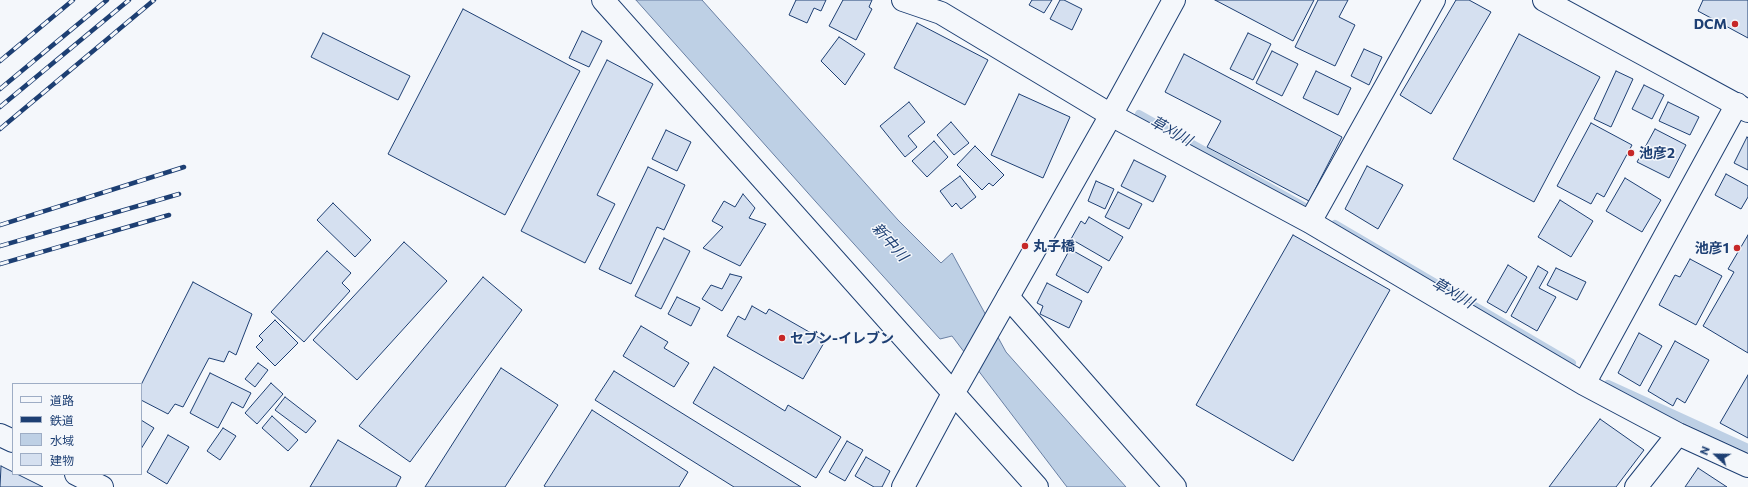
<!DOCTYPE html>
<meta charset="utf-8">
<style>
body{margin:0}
#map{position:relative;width:1748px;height:487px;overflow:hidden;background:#f4f7fb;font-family:Commissioner,"Noto Sans JP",sans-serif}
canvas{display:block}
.legend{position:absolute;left:12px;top:383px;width:130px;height:92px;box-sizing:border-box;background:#f4f7fb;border:1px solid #9eadc5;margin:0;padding:5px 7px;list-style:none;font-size:12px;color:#1d3f73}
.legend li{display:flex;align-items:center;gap:8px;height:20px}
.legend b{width:20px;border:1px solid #9eadc5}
.north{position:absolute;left:1696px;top:435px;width:40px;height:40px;-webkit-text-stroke:3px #f4f7fb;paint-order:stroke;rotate:292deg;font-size:11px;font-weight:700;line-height:16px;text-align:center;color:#1d3f73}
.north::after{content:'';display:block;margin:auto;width:14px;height:18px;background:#1d3f73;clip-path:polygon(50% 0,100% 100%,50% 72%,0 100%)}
</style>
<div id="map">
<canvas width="1748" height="487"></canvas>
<ul class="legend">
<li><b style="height:5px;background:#f4f7fb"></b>道路</li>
<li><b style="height:5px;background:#1d3f73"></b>鉄道</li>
<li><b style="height:11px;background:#bed0e5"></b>水域</li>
<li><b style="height:11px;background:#d5e0f0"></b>建物</li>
</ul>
<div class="north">N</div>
</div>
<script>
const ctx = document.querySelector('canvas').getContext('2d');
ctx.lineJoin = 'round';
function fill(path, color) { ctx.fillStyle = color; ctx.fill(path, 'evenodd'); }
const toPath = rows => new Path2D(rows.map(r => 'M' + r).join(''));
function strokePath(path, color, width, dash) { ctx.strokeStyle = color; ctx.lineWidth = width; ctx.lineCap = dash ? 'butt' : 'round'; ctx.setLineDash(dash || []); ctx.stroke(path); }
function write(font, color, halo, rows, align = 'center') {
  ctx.font = font + ' Commissioner,"Noto Sans JP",sans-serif'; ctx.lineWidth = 3; ctx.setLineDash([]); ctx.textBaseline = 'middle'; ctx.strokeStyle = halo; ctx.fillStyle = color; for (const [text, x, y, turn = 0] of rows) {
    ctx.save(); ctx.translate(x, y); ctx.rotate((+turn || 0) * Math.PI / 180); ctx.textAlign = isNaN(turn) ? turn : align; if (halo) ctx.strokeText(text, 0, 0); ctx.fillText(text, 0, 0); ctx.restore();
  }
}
const water = toPath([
 [636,0,702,0,898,220,941,263,952,253,1006,352,1126,487,1067,487,952,336,940,339,816,202,636,0]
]);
const stream = toPath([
 [1139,114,1307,208],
 [1335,224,1572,363],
 [1608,384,1748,448]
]);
const building = toPath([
 [796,0,826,0,821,11,814,8,807,23,789,15,796,0],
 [843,0,872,0,869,7,872,9,856,40,829,26,843,0],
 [1032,0,1052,0,1044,13,1029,5,1032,0],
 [1060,0,1064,0,1082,9,1072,30,1050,19,1060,0],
 [1215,0,1314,0,1293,41,1215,0],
 [1318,0,1348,0,1339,17,1355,25,1335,66,1295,47,1318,0],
 [1456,0,1469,0,1491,12,1431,114,1400,95,1456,0],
 [1703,0,1748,0,1748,38,1698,11,1703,0],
 [463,9,580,71,505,215,388,154,463,9],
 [917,23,988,60,965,105,894,68,917,23],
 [582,31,602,41,589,67,569,58,582,31],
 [323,33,410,76,398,100,311,57,323,33],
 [1248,33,1271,44,1253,80,1230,69,1248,33],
 [1519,34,1600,77,1534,202,1453,159,1519,34],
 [839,37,865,54,845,85,821,61,839,37],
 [1364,49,1382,57,1369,85,1351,76,1364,49],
 [1272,51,1298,64,1282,96,1256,83,1272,51],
 [1184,54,1342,137,1309,201,1207,147,1221,121,1165,92,1184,54],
 [607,60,653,84,597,195,615,204,585,263,521,231,607,60],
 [1316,71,1351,88,1338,115,1303,98,1316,71],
 [1616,71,1633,79,1611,127,1594,119,1616,71],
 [1644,85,1664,95,1652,119,1632,109,1644,85],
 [1019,94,1070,117,1043,178,991,155,1019,94],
 [909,102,925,122,908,136,917,147,905,157,880,126,909,102],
 [1668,102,1699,117,1690,135,1659,121,1668,102],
 [951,122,969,143,954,155,937,135,951,122],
 [1591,123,1632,145,1604,197,1597,193,1591,204,1557,186,1591,123],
 [1655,129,1686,145,1669,178,1637,162,1655,129],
 [666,130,691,142,677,171,652,159,666,130],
 [1747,137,1748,138,1748,170,1734,163,1747,137],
 [934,141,948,157,927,177,912,161,934,141],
 [975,146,1004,175,993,186,989,183,982,190,957,165,975,146],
 [1134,160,1166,176,1153,202,1121,186,1134,160],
 [1367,166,1403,185,1378,229,1345,209,1367,166],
 [648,167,685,185,664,230,657,227,631,284,599,269,648,167],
 [1726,174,1748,186,1748,197,1741,209,1715,195,1726,174],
 [960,176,976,197,961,209,956,203,952,207,940,191,960,176],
 [1625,178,1661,200,1642,232,1606,211,1625,178],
 [1096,181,1114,189,1105,209,1088,201,1096,181],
 [1118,192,1142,204,1129,229,1105,217,1118,192],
 [743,194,755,208,749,218,766,224,740,266,703,248,723,227,712,221,724,201,735,207,743,194],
 [1560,200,1593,221,1571,257,1538,237,1560,200],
 [333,203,371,240,355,257,317,220,333,203],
 [1089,217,1123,237,1109,261,1071,239,1081,221,1085,224,1089,217],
 [1293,235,1390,290,1293,461,1196,405,1293,235],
 [1748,235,1748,353,1703,326,1734,272,1728,269,1748,235],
 [664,238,690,251,661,309,635,296,664,238],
 [404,242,447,281,357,380,313,340,404,242],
 [1070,249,1102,267,1088,293,1056,275,1070,249],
 [327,251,351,273,342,283,350,291,304,342,271,312,327,251],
 [1690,259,1722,276,1696,325,1659,305,1675,275,1680,277,1690,259],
 [1508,265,1527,277,1506,313,1487,302,1508,265],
 [1538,266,1548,272,1539,288,1556,297,1537,331,1511,316,1538,266],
 [1556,268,1586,282,1577,300,1547,285,1556,268],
 [730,274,742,277,722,311,702,299,711,285,722,289,730,274],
 [483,277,522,310,410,462,359,426,483,277],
 [193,282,252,314,236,355,229,351,224,362,209,358,183,407,175,404,168,414,141,400,141,385,193,282],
 [1047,283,1082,301,1069,328,1040,314,1043,306,1037,303,1047,283],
 [677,297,700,308,691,326,668,314,677,297],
 [752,306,766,314,769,309,825,341,803,379,727,336,738,316,745,320,752,306],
 [275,320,298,343,275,366,256,347,263,340,259,336,275,320],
 [641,326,668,342,664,348,689,363,674,387,623,356,641,326],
 [1639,333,1662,346,1640,386,1618,373,1639,333],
 [1675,341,1709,360,1685,403,1677,398,1673,406,1648,391,1675,341],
 [258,363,268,370,255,387,245,379,258,363],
 [714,367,785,411,788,405,841,437,816,478,693,403,714,367],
 [501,368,558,405,505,487,425,487,501,368],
 [614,371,801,487,734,487,595,400,614,371],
 [210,373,251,393,243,408,232,402,218,428,190,413,210,373],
 [1748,375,1748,438,1720,423,1748,375],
 [271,383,283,394,257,424,245,413,271,383],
 [285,397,316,421,306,433,275,410,285,397],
 [592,410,688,472,679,487,546,487,544,486,592,410],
 [272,416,298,440,288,451,262,428,272,416],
 [1600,419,1644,450,1616,487,1549,487,1600,419],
 [141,420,154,428,141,449,141,420],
 [223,428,236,436,220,460,207,451,223,428],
 [168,435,189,447,167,484,147,472,168,435],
 [338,440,401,477,396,487,310,487,338,440],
 [847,441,863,450,845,481,829,472,847,441],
 [866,457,890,471,882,487,874,487,855,476,866,457],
 [1,466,13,472,13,474,17,474,43,487,0,487,1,466],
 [1698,468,1727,487,1685,487,1698,468]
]);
const minor = toPath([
 [903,0,941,13,1111,115,1310,222,1584,384,1678,434,1748,466],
 [1310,222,1434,0],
 [1008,297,1175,487],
 [1584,384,1737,104],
 [0,435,13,441],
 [76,474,102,487],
 [903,487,954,392],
 [1636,487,1678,434]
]);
const tertiary = toPath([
 [603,0,1037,487],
 [1544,0,1748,111],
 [954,392,1111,115,1174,0]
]);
const rail = toPath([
 [0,61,73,0],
 [0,89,107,0],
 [0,107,129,0],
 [0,129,154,0],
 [0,225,184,167],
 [0,246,179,194],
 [0,264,169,215]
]);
const markers = [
 [1735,24,4,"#c62828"],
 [1631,153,4,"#c62828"],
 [1025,246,4,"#c62828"],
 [1737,248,4,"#c62828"],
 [782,338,4,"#c62828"]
];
const poiNames = [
 ["DCM",1727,24,"right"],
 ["池彦2",1639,153],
 ["丸子橋",1033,246],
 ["池彦1",1729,248,"right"],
 ["セブン-イレブン",790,338]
];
const waterNames = [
 ["草刈川",1171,131,29],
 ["新中川",890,242,48],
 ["草刈川",1453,293,30]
];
fill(water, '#bed0e5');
strokePath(water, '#687fa3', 1);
strokePath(stream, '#bed0e5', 8);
fill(building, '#d5e0f0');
strokePath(building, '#1d3f73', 1);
strokePath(minor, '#1d3f73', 24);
strokePath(tertiary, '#1d3f73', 24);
strokePath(minor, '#f4f7fb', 22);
strokePath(tertiary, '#f4f7fb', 22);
strokePath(rail, '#1d3f73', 4.5);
strokePath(rail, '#f4f7fb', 3, [9]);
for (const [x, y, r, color] of markers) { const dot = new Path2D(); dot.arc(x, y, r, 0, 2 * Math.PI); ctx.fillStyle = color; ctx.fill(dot); strokePath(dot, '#f4f7fb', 1.5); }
write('bold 14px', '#1d3f73', '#f4f7fb', poiNames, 'left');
write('italic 15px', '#1d3f73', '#f4f7fb', waterNames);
</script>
